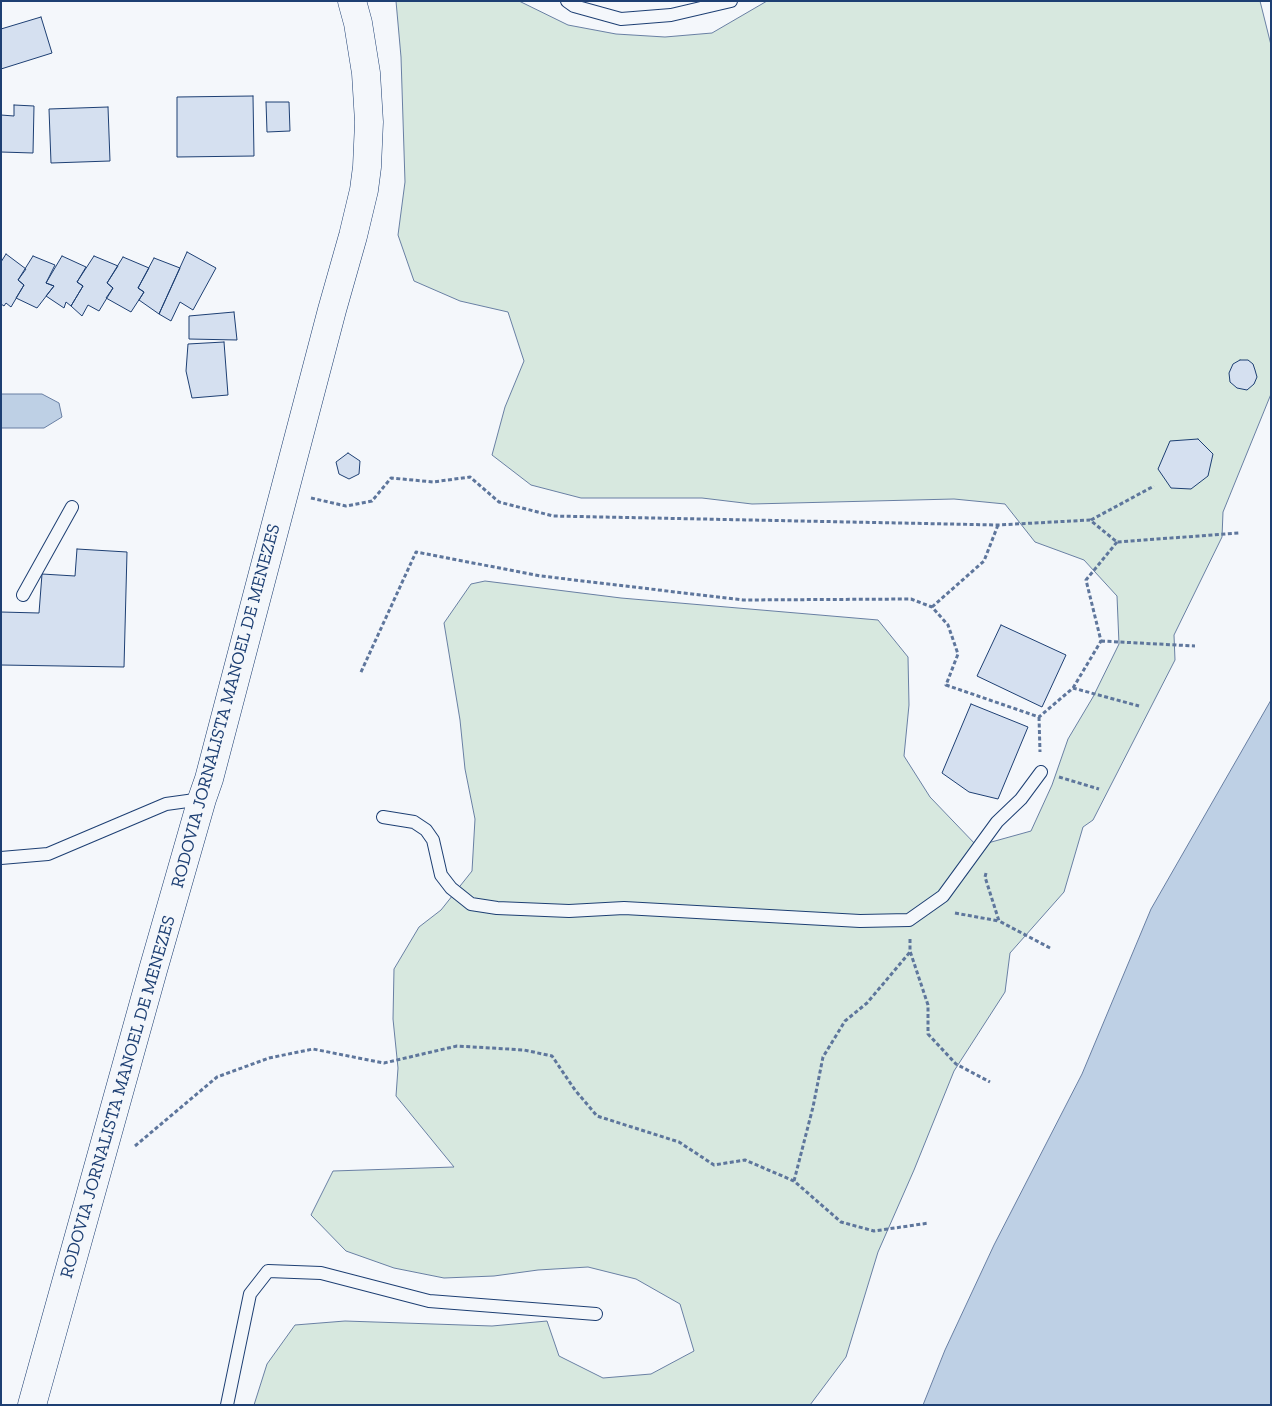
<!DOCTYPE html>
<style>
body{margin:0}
#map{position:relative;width:1272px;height:1406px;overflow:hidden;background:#f4f7fb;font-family:"Zilla Slab",serif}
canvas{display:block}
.frame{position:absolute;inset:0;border:2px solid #1d3f73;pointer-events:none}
</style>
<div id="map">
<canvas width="1272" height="1406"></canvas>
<div class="frame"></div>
</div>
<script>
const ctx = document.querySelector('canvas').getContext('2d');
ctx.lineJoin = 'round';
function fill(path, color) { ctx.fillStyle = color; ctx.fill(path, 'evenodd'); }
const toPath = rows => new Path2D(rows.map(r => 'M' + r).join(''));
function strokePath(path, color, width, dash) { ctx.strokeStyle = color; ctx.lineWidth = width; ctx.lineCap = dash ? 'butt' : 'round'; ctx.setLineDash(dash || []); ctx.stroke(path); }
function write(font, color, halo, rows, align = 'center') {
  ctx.font = font + ' "Zilla Slab",serif'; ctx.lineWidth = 4; ctx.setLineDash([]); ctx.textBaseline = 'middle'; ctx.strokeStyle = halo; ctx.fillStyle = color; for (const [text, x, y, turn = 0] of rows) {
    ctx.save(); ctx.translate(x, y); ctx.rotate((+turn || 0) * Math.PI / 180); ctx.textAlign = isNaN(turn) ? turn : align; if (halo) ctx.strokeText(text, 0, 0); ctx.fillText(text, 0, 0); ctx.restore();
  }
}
const green = toPath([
 [396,1,519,1,568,25,616,34,665,37,712,33,767,1,1260,1,1271,45,1271,394,1223,512,1222,537,1174,635,1175,660,1093,820,1083,827,1064,892,1010,953,1005,992,954,1071,914,1170,878,1252,846,1357,810,1405,254,1405,267,1364,295,1325,345,1321,492,1326,547,1321,559,1356,603,1378,651,1374,694,1351,680,1304,636,1279,588,1267,538,1270,494,1276,444,1278,394,1268,346,1251,311,1215,333,1171,454,1167,396,1096,398,1068,393,1019,394,969,419,927,441,910,472,871,475,819,465,769,460,720,444,623,471,584,485,581,621,598,878,620,908,657,909,705,904,756,930,797,977,846,1031,831,1052,785,1068,739,1093,697,1119,644,1117,596,1084,560,1035,542,1005,504,954,499,752,504,702,498,581,498,531,485,492,455,505,407,524,361,508,312,460,301,414,281,398,235,405,182,401,57,396,1]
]);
const water = toPath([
 [1,394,42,394,59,403,62,417,44,428,1,428,1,394],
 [1271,700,1271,1405,923,1405,945,1350,994,1245,1082,1074,1151,909,1271,700]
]);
const building = toPath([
 [41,17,52,53,1,69,1,29,41,17],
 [253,96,254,156,177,157,177,97,253,96],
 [266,102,289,102,290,131,267,132,266,102],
 [14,105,34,106,33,153,1,152,1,115,14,116,14,105],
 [108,107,110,161,51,163,49,109,108,107],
 [187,252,216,268,193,310,180,302,171,321,159,314,187,252],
 [6,254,26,269,18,280,24,285,11,307,6,303,4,306,1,304,1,262,6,254],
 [33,256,55,265,46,283,54,286,37,308,16,298,24,285,18,280,33,256],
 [62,256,86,267,77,282,83,286,71,306,66,302,64,308,46,296,54,286,46,283,62,256],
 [94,256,118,266,107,283,113,288,99,311,88,305,82,316,71,306,83,286,77,282,94,256],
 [123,257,149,268,138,288,144,292,131,312,106,298,113,288,107,283,123,257],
 [154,258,180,268,159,314,139,300,144,292,138,288,154,258],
 [234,312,237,340,189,339,189,316,234,312],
 [224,342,228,395,192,398,186,371,188,344,224,342],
 [1240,360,1248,360,1253,364,1255,370,1257,377,1254,384,1247,390,1237,388,1230,382,1229,373,1233,364,1240,360],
 [1198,439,1213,454,1208,476,1191,489,1171,488,1158,469,1170,441,1198,439],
 [348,453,360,461,359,474,349,479,339,474,336,462,348,453],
 [77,549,127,552,124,667,1,665,1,612,39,613,42,574,75,576,77,549],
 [1001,625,1066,655,1042,707,977,676,1001,625],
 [971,704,1028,727,998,799,969,792,942,773,971,704]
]);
const path = toPath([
 [311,498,346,506,372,501,391,478,433,482,470,477,499,502,553,516,998,525,1090,520,1117,542,1239,533],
 [1091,520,1154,486],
 [932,607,984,561,998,525],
 [1101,641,1195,646],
 [361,672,416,552,541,576,743,600,911,599,932,607,948,625,958,654,946,685,1039,717,1073,688,1139,706],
 [1073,688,1101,641,1086,580,1117,542],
 [1039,717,1040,752],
 [1059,777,1099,789],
 [986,873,985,877,999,921,1052,949],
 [955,913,999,921],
 [910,939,910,951,928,1005,928,1034,956,1064,990,1082],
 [135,1146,217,1077,269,1058,313,1049,384,1063,457,1046,524,1050,552,1056,575,1090,597,1116,679,1142,714,1165,745,1160,794,1181,841,1222,874,1231,929,1223],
 [794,1181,813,1107,823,1057,845,1021,867,1003,910,952]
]);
const service = toPath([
 [567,1,574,6,621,19,671,15,731,1],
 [23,595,72,507],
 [383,817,414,822,426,830,433,840,441,875,451,888,471,904,497,908,569,911,624,908,860,921,909,920,943,896,997,822,1021,799,1041,772],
 [1,858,48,854,166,804,202,799],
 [227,1405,250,1294,268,1271,321,1273,429,1301,596,1314]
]);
const primary = toPath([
 [32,1405,153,970,202,799,209,779,332,310,353,236,364,190,367,167,369,122,366,73,358,23,352,1]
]);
const streetNames = [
 ["RODOVIA JORNALISTA MANOEL DE MENEZES",226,706,-75],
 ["RODOVIA JORNALISTA MANOEL DE MENEZES",118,1097,-74]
];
fill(green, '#d7e8df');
strokePath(green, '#687fa3', 1);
fill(water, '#bed0e5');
strokePath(water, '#687fa3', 1);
fill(building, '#d5e0f0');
strokePath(building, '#1d3f73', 1);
strokePath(service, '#1d3f73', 14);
strokePath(primary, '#1d3f73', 29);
strokePath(path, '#5e769c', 3, [4, 2.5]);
strokePath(service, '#f4f7fb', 12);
strokePath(primary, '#f4f7fb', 28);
write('18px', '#1d3f73', '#f4f7fb', streetNames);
</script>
